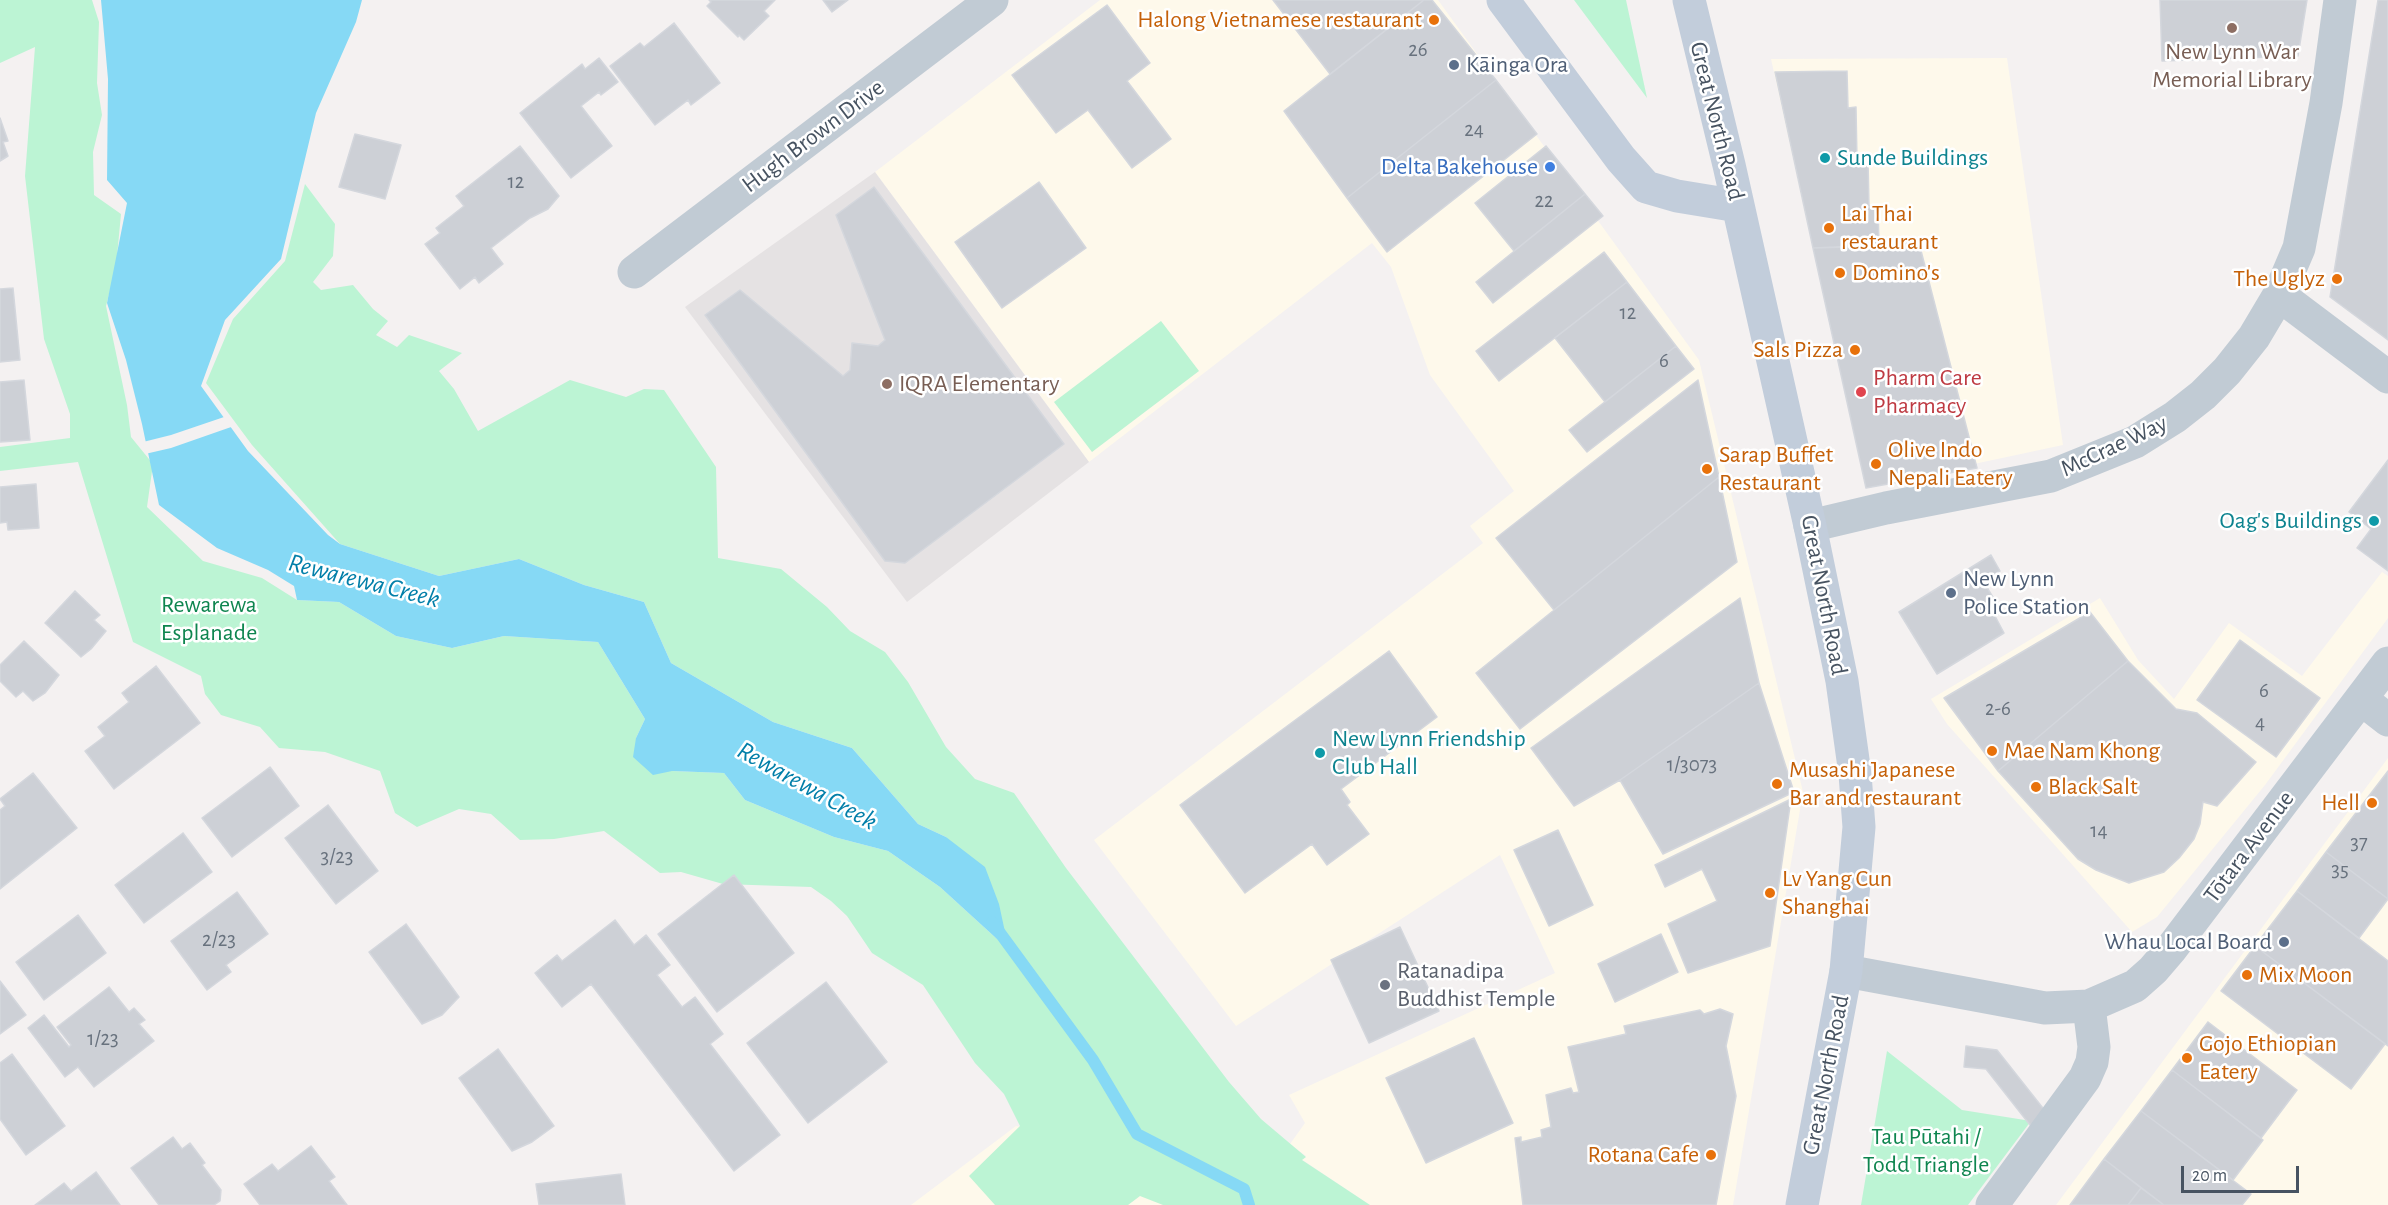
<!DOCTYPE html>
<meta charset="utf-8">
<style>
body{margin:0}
#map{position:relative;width:2388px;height:1205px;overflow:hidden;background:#f4f1f1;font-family:"Alegreya Sans",sans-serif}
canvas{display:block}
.scale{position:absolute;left:2181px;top:1166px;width:118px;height:27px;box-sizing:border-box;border:3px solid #475361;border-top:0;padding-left:8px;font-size:18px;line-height:21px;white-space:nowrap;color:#475361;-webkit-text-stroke:4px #fff;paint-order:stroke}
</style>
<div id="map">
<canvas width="2388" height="1205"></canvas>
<div class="scale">20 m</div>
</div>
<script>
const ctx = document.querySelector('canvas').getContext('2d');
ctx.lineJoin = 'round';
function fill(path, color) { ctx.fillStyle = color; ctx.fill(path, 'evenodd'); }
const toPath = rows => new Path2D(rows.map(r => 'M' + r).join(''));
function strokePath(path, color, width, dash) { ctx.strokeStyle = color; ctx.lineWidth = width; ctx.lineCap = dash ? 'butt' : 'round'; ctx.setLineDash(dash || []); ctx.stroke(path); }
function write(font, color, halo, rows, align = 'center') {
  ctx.font = font + ' "Alegreya Sans",sans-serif'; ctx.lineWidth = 5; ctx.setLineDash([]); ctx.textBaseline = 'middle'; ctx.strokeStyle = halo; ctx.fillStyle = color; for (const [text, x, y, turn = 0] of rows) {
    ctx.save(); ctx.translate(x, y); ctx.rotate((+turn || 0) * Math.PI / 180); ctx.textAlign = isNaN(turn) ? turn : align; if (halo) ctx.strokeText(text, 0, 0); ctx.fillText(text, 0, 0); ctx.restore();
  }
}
const commercial = toPath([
 [1100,0,1438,0,1699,360,1803,792,1733,1205,1370,1205,1301,1159,1306,1156,1290,1144,1305,1123,1289,1095,1555,973,1500,855,1236,1026,1094,840,1483,543,1470,526,1514,491,1430,375,1391,267,1372,243,1089,462,875,172],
 [2007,58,2063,445,1866,487,1771,59],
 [2382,572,2388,576,2388,618,2265,785,2157,917,2132,932,1947,724,1931,699,2100,598,2138,660,2174,699,2229,623,2302,676],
 [2388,758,2388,1205,2056,1205],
 [1016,1126,1096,1142,1199,1205,911,1205]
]);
const education = toPath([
 [875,172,1089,462,907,602,685,307]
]);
const green = toPath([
 [0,0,92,0,99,22,97,83,102,115,93,152,94,195,121,214,116,267,106,306,127,405,131,437,153,464,147,507,203,561,262,578,297,600,339,602,396,636,452,648,504,636,598,642,645,719,636,738,672,771,724,773,745,800,834,837,888,851,940,887,997,939,1005,932,946,837,918,824,852,748,773,722,671,663,644,602,584,585,519,559,439,576,340,544,252,445,206,383,233,319,285,261,305,184,335,224,333,256,313,282,321,290,353,285,373,309,388,321,376,335,397,347,409,335,462,353,439,371,454,389,478,431,570,380,626,397,644,389,664,390,716,467,718,558,781,569,827,607,850,631,885,652,908,682,946,747,975,779,1014,793,1066,868,1229,1082,1261,1119,1306,1157,1302,1160,1370,1205,1163,1205,1140,1196,1128,1205,995,1205,969,1176,1020,1126,1004,1094,975,1063,923,985,872,953,847,916,831,901,811,887,723,884,681,872,660,873,604,831,554,839,520,840,491,814,459,809,417,827,395,813,380,771,325,752,279,748,260,727,221,715,205,694,201,676,133,642,78,462,0,471,0,447,70,438,70,414,44,339,25,176,35,47,0,63],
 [1574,0,1626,0,1647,98],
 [1161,321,1199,371,1092,452,1054,402],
 [1887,1051,1962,1110,2031,1121,1968,1205,1861,1205]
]);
const water = toPath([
 [101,0,362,0,356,22,316,113,281,259,225,320,201,386,248,451,328,535,340,544,439,576,519,559,584,585,644,602,671,663,773,722,852,748,918,824,946,837,985,867,999,904,1005,932,997,939,940,887,888,851,834,837,745,800,724,773,672,771,653,775,633,757,636,738,645,719,598,642,504,636,452,648,396,636,339,602,297,600,294,586,268,570,217,548,159,505,142,424,126,360,107,303,127,203,107,180,108,79]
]);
const pier = toPath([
 [227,416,234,426,171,448,145,454,143,442,171,435]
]);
const stream = toPath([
 [992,922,1093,1060,1137,1134,1244,1189,1249,1205]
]);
const building = toPath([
 [709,0,775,0,764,11,769,16,744,40,739,35,738,37,707,6,711,2,709,0],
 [823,0,848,0,832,12,823,0],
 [1273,0,1424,0,1330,74,1273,0],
 [1424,0,1432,0,1496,80,1347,198,1284,111,1424,0],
 [2160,0,2307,0,2298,56,2162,61,2160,0],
 [2378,0,2388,0,2388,340,2330,297,2378,0],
 [1107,5,1150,63,1127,81,1171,139,1132,168,1088,110,1056,133,1012,75,1107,5],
 [674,23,720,83,691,105,688,100,655,125,610,66,640,43,644,47,674,23],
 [599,58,618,82,601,95,599,92,581,106,612,146,571,178,520,113,582,64,585,69,599,58],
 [1847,71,1848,108,1856,107,1857,161,1868,160,1869,206,1878,206,1879,245,1813,248,1775,72,1847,71],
 [1496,80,1537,134,1387,252,1347,198,1496,80],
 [0,118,8,141,3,142,8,156,0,161,0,118],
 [355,134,401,145,385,199,339,187,355,134],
 [520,146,559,196,548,209,530,218,491,248,503,264,479,283,475,277,460,289,425,244,440,233,436,228,464,206,456,196,520,146],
 [1546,146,1585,194,1514,251,1475,203,1546,146],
 [1039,182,1086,248,1002,308,955,242,1039,182],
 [874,187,1064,444,905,563,885,561,705,315,740,290,843,376,850,370,852,343,878,346,885,340,836,215,874,187],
 [1585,194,1603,216,1493,303,1476,282,1585,194],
 [1918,239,1977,468,1866,488,1813,248,1884,246,1882,241,1918,239],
 [1604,252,1627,282,1499,381,1476,351,1604,252],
 [1627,282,1676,346,1605,402,1555,338,1627,282],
 [13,288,20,360,0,362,0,289,13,288],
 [1676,346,1694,369,1587,452,1569,430,1676,346],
 [24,380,30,440,0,442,0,382,24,380],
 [1698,380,1719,477,1554,610,1496,538,1698,380],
 [2388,460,2388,571,2357,548,2371,529,2349,512,2388,460],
 [1719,477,1737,562,1520,729,1476,673,1719,477],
 [36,484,39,528,8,530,7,522,0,523,0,487,36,484],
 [1991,555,2000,571,1983,581,2002,612,1995,616,2004,633,1937,674,1899,612,1991,555],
 [75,591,100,615,94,620,106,631,91,649,81,657,45,623,75,591],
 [1740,598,1759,683,1620,780,1574,806,1531,748,1740,598],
 [2090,612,2128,661,1998,771,1944,698,2090,612],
 [2240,640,2320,698,2276,757,2197,700,2240,640],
 [24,641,59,675,45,693,33,701,23,691,16,697,0,681,0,665,24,641],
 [1389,651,1437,717,1341,789,1350,802,1347,805,1369,834,1327,865,1312,844,1245,893,1180,805,1389,651],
 [2128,661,2176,709,2197,713,2256,762,2217,806,2203,802,2200,824,2194,839,2179,858,2164,872,2129,883,2096,870,2078,859,1998,771,2128,661],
 [156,666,200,723,114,789,85,751,105,736,98,727,129,702,122,693,156,666],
 [1759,683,1794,792,1663,854,1620,780,1759,683],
 [270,767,299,806,232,857,202,818,270,767],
 [2388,771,2388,899,2326,852,2388,771],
 [33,773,77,828,0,889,0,810,5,806,0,799,33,773],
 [1791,799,1770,946,1688,973,1668,924,1717,901,1702,869,1665,887,1655,865,1791,799],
 [328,805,378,871,336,904,285,838,328,805],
 [1558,830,1593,905,1549,926,1514,850,1558,830],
 [183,833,212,872,144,923,115,885,183,833],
 [2326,852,2388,899,2359,938,2297,891,2326,852],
 [734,875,794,953,717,1012,658,934,734,875],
 [2297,891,2388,961,2388,1046,2255,946,2297,891],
 [237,892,268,934,226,965,231,972,207,990,171,941,237,892],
 [78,915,106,953,44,1000,16,962,78,915],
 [615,920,634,945,646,935,670,965,657,975,682,1007,695,997,723,1034,710,1044,780,1135,734,1171,591,984,562,1007,535,973,557,955,562,961,615,920],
 [406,924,459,997,442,1015,422,1024,369,952,406,924],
 [1400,927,1439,1011,1369,1043,1331,960,1400,927],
 [1661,934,1678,972,1615,1002,1598,964,1661,934],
 [2255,946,2385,1044,2351,1089,2221,991,2255,946],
 [0,981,26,1015,0,1034,0,981],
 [826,982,887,1062,808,1123,747,1043,826,982],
 [109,987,129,1012,134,1008,145,1020,139,1024,154,1041,94,1087,78,1067,65,1077,28,1028,44,1015,69,1047,71,1045,57,1027,109,987],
 [1720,1009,1733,1014,1726,1046,1736,1096,1716,1205,1523,1205,1515,1138,1521,1137,1521,1142,1542,1137,1541,1130,1551,1127,1546,1095,1571,1088,1573,1093,1579,1092,1568,1047,1626,1034,1624,1026,1700,1010,1704,1014,1720,1009],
 [2208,1022,2297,1090,2261,1138,2172,1070,2208,1022],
 [1474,1038,1513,1123,1426,1163,1386,1078,1474,1038],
 [1966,1046,1997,1050,2046,1112,2030,1125,1986,1069,1964,1067,1966,1046],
 [498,1049,554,1126,532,1142,512,1151,459,1078,498,1049],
 [12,1054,65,1126,26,1155,0,1119,0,1063,12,1054],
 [2172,1070,2263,1140,2233,1180,2141,1111,2172,1070],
 [2141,1111,2251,1194,2242,1205,2164,1205,2104,1159,2141,1111],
 [173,1137,182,1149,190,1143,205,1163,202,1165,221,1190,220,1201,214,1205,159,1205,131,1168,173,1137],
 [311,1146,335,1177,329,1181,347,1205,260,1205,244,1184,272,1164,278,1171,311,1146],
 [2104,1159,2141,1188,2128,1205,2070,1205,2104,1159],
 [96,1172,120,1205,35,1205,64,1183,71,1191,96,1172],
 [621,1174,625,1205,539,1205,536,1184,621,1174],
 [2141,1188,2164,1205,2128,1205,2141,1188]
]);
const street = toPath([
 [634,272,992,0],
 [2279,295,2388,377],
 [1810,526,1886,508,2051,476,2135,442,2175,417,2203,395,2227,371,2254,337,2279,295,2299,248,2326,103,2340,0],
 [2361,699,2388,720],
 [1846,971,2045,1008,2089,1006,2135,986,2153,970,2171,949,2388,663],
 [1992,1205,2085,1078,2092,1062,2094,1047,2089,1006]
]);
const secondary = toPath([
 [1503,0,1621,159,1646,187,1677,196,1738,206],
 [1689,0,1729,165,1810,526,1842,681,1855,774,1859,827,1846,971,1802,1205]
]);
const markers = [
 [1434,20,6,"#e8710a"],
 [2232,28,6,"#8d6e63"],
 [1454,65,6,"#5c6f8a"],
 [1825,158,6,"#0f9aa8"],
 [1550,167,6,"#3f7fe0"],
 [1829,228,6,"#e8710a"],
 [1840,273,6,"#e8710a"],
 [2337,279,6,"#e8710a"],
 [1855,350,6,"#e8710a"],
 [887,384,6,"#8d6e63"],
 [1861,392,6,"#e0444e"],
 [1876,464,6,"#e8710a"],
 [1707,469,6,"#e8710a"],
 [2374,521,6,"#0f9aa8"],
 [1951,593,6,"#5c6f8a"],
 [1992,751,6,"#e8710a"],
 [1320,753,6,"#0f9aa8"],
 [1777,784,6,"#e8710a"],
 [2036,787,6,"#e8710a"],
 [2372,803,6,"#e8710a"],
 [1770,893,6,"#e8710a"],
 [2284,942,6,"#5c6f8a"],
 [2247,975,6,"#e8710a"],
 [1385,985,6,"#6b7280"],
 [2187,1058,6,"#e8710a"],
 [1711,1155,6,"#e8710a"]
];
const numberNames = [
 ["26",1418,50],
 ["24",1474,130],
 ["12",516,182],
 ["22",1544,201],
 ["12",1628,313],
 ["6",1664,361],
 ["6",2264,691],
 ["2-6",1998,709],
 ["4",2260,723],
 ["1/3073",1692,765],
 ["14",2099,831],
 ["37",2359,843],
 ["3/23",337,857],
 ["35",2340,870],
 ["2/23",219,940],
 ["1/23",103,1039]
];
const foodNames = [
 ["Halong Vietnamese restaurant",1422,20,"right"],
 ["Lai Thai",1841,214],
 ["restaurant",1841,242],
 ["Domino's",1852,273],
 ["The Uglyz",2325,279,"right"],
 ["Sals Pizza",1843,350,"right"],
 ["Olive Indo",1888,450],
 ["Nepali Eatery",1888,478],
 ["Sarap Buffet",1719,455],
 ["Restaurant",1719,483],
 ["Mae Nam Khong",2004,751],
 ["Musashi Japanese",1789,770],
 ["Bar and restaurant",1789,798],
 ["Black Salt",2048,787],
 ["Hell",2360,803,"right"],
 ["Lv Yang Cun",1782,879],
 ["Shanghai",1782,907],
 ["Mix Moon",2259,975],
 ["Gojo Ethiopian",2199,1044],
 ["Eatery",2199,1072],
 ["Rotana Cafe",1699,1155,"right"]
];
const educationNames = [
 ["New Lynn War",2232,52],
 ["Memorial Library",2232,80],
 ["IQRA Elementary",899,384,"left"]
];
const serviceNames = [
 ["Kāinga Ora",1466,65],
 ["New Lynn",1963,579],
 ["Police Station",1963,607],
 ["Whau Local Board",2272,942,"right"]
];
const streetNames = [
 ["Great North Road",1717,121,76],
 ["Hugh Brown Drive",813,136,-37],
 ["McCrae Way",2114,446,-25],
 ["Great North Road",1824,595,79],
 ["Tōtara Avenue",2249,847,-53],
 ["Great North Road",1826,1075,-79]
];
const cultureNames = [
 ["Sunde Buildings",1837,158],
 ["Oag's Buildings",2362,521,"right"],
 ["New Lynn Friendship",1332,739],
 ["Club Hall",1332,767]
];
const shopNames = [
 ["Delta Bakehouse",1538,167]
];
const healthNames = [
 ["Pharm Care",1873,378],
 ["Pharmacy",1873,406]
];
const parkNames = [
 ["Rewarewa",209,605],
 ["Esplanade",209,633],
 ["Tau Pūtahi /",1926,1137],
 ["Todd Triangle",1926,1165]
];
const worshipNames = [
 ["Ratanadipa",1397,971],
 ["Buddhist Temple",1397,999]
];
const waterNames = [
 ["Rewarewa Creek",364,581,14],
 ["Rewarewa Creek",807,786,29]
];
fill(commercial, '#fef9eb');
fill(education, '#e5e2e3');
fill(green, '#bcf4d4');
fill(water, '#86d9f5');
fill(pier, '#f4f1f1');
strokePath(stream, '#86d9f5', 12);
fill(building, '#cdd0d6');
strokePath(building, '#d4d7dd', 1.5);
strokePath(street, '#c1cbd4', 33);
strokePath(secondary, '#c2cddb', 33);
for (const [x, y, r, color] of markers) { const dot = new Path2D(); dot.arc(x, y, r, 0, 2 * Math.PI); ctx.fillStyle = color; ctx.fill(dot); strokePath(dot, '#fff', 2); }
write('21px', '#68727e', null, numberNames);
write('24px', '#c56008', '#fff', foodNames, 'left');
write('24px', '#785e54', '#fff', educationNames);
write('24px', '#4e5e75', '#fff', serviceNames, 'left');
write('24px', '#475361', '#fff', streetNames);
write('24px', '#0d838f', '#fff', cultureNames, 'left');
write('24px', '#366cbe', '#fff', shopNames, 'right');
write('24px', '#be3a42', '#fff', healthNames, 'left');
write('24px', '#0e854f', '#fff', parkNames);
write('24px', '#5b616d', '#fff', worshipNames, 'left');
write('italic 26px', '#027fa9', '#fff', waterNames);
</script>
